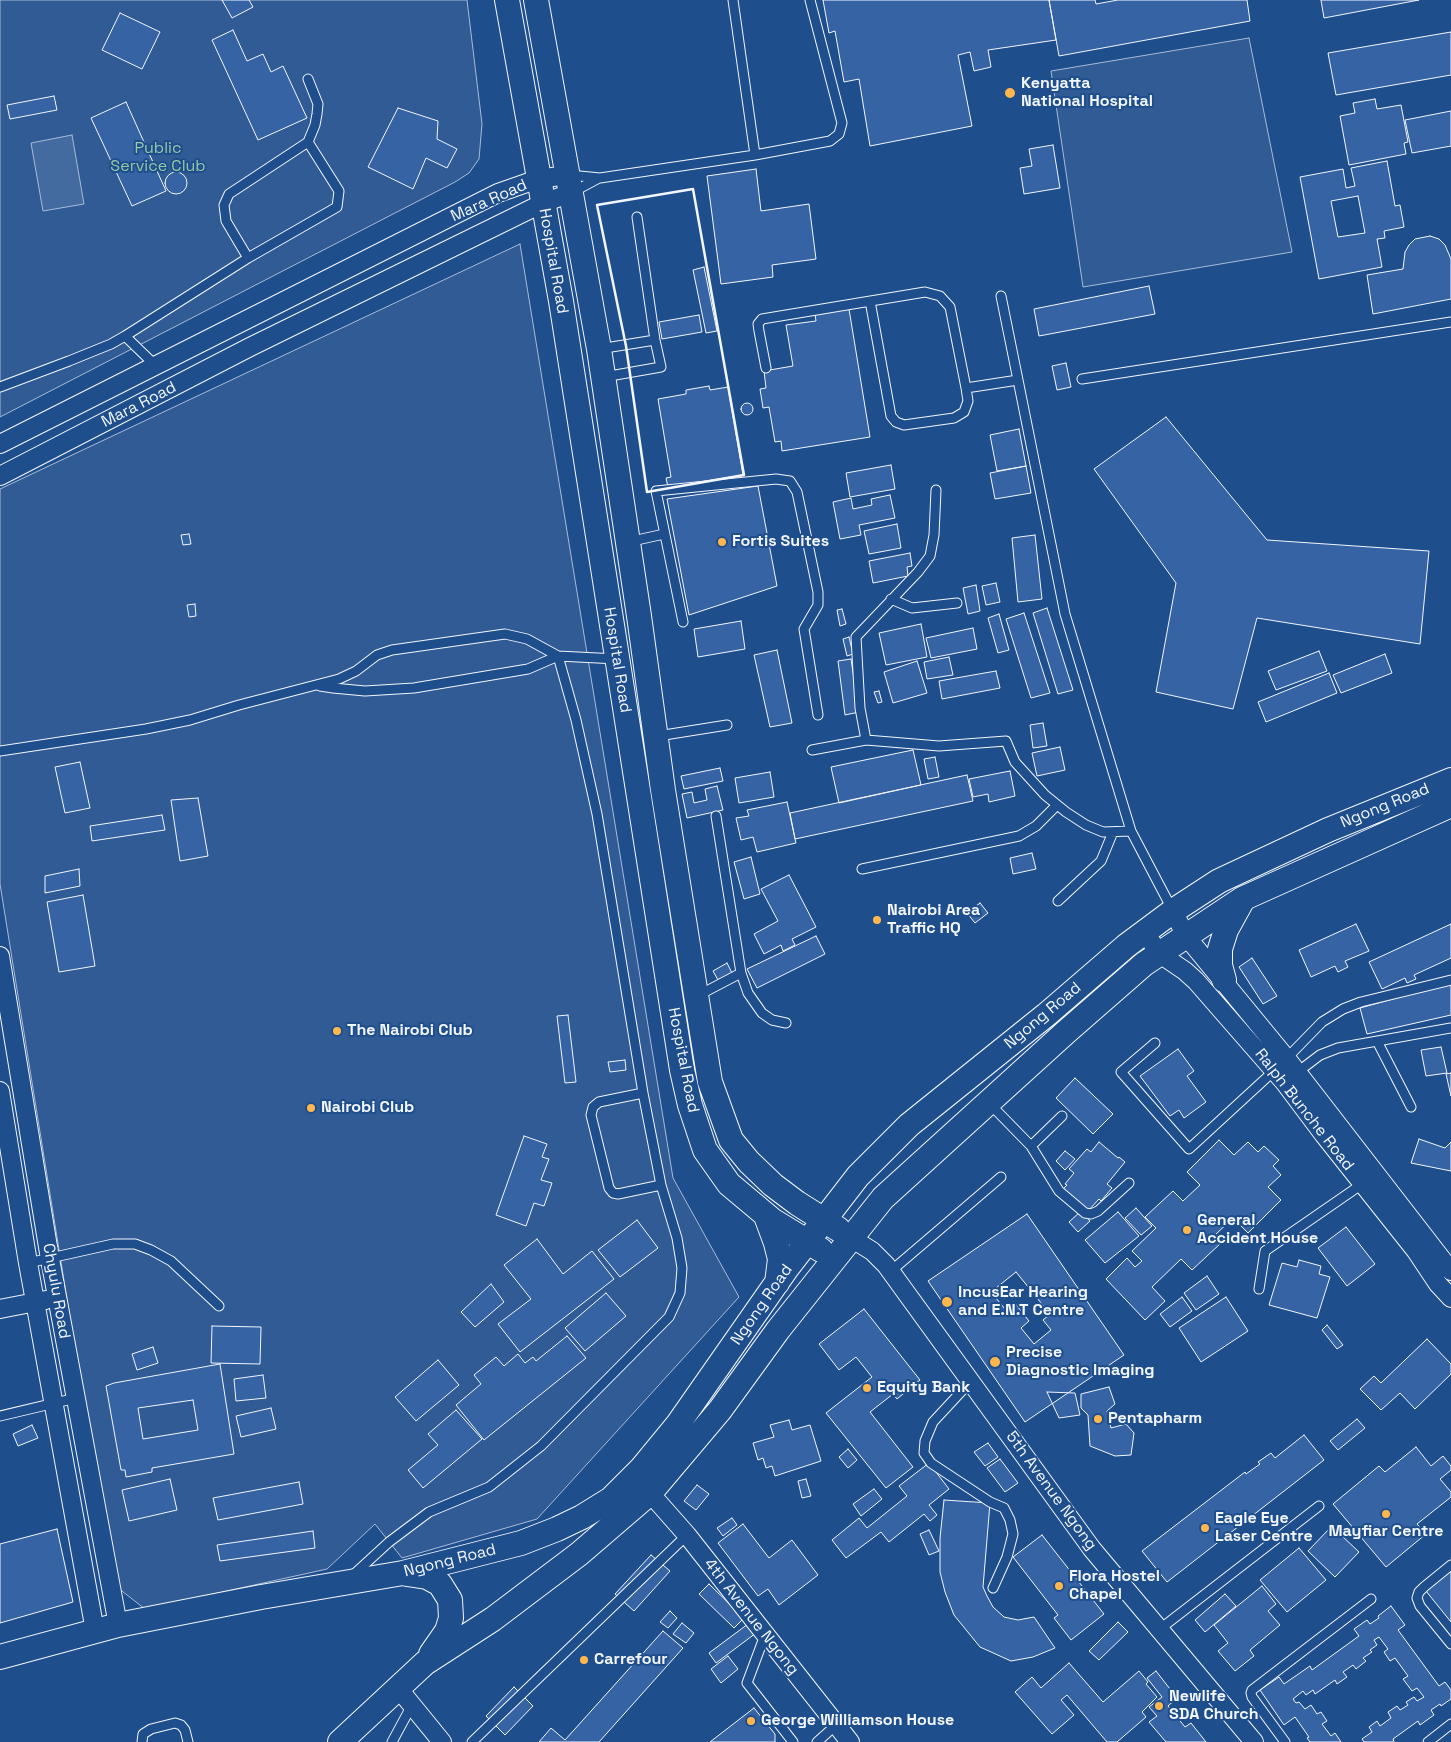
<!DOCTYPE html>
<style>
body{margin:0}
canvas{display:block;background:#1f4e8c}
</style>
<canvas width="1451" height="1742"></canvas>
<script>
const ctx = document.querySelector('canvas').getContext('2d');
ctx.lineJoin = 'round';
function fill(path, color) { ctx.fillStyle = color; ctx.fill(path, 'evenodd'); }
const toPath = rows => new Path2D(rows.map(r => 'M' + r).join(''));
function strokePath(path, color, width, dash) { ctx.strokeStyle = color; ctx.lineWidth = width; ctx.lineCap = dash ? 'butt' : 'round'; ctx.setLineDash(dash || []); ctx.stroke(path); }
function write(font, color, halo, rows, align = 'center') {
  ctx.font = font + ' "Space Grotesk",sans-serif'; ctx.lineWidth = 4; ctx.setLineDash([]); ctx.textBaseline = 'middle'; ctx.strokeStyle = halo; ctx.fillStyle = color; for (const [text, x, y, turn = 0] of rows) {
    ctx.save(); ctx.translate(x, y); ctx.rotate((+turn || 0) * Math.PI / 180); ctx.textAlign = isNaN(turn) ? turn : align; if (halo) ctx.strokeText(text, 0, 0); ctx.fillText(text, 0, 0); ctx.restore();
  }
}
const green = toPath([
 [0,0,467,0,482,124,479,159,469,173,455,182,0,417,0,0],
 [1249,38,1292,252,1083,287,1051,71,1249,38],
 [520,244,673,1178,739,1297,537,1519,402,1558,375,1524,327,1569,145,1609,113,1584,0,884,0,489,520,244]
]);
const water = toPath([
 [72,135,84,204,43,211,31,143,72,135]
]);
const building = toPath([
 [222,0,249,0,253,7,232,18,222,0],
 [823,0,1049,0,1056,40,988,50,991,67,974,71,970,52,958,55,972,126,870,146,859,79,844,82,835,31,829,33,823,0],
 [1049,0,1095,0,1096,4,1118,0,1247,0,1250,21,1059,56,1049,0],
 [1321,0,1419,0,1324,18,1321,0],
 [120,13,160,32,142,69,102,50,120,13],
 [233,30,247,61,263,54,271,72,283,66,307,118,258,140,212,40,233,30],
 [1451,32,1451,75,1336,95,1328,53,1451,32],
 [54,96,57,110,10,119,7,105,54,96],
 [1375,99,1377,109,1401,105,1408,142,1404,143,1406,154,1349,165,1340,116,1355,113,1353,103,1375,99],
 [126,102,166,191,132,206,91,118,126,102],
 [398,108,438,121,437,139,457,149,447,168,426,158,413,189,368,167,398,108],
 [1451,111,1451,146,1412,153,1405,120,1451,111],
 [1053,145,1060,188,1024,194,1020,168,1032,166,1029,149,1053,145],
 [1387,161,1395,206,1400,205,1404,227,1384,231,1385,238,1377,239,1382,267,1319,279,1300,177,1343,169,1346,188,1355,186,1351,168,1387,161],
 [1358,196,1365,233,1338,237,1331,201,1358,196],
 [756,169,761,211,809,204,816,259,772,265,773,277,721,284,707,176,756,169],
 '165 183a11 11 0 1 1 22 0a11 11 0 1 1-22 0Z',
 [1430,236,1439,239,1445,245,1451,259,1451,299,1373,314,1367,275,1403,269,1405,252,1409,245,1415,239,1430,236],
 [704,267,717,331,706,333,693,270,704,267],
 [1149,286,1155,314,1039,336,1034,309,1149,286],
 [849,309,870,437,782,451,781,441,775,442,769,407,763,408,760,389,766,388,764,371,793,366,786,325,816,321,815,314,849,309],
 [699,315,702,332,662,339,659,322,699,315],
 [1066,363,1071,387,1057,390,1052,366,1066,363],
 [709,386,710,390,728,387,743,475,668,487,666,478,671,477,658,399,686,394,686,390,709,386],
 '741 409a6 6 0 1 1 12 0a6 6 0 1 1-12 0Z',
 [1166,417,1267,540,1429,551,1420,644,1257,618,1233,709,1156,692,1176,583,1094,469,1166,417],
 [1019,429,1026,466,997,471,990,435,1019,429],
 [891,465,895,489,850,497,846,473,891,465],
 [1026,466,1031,493,995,499,990,473,1026,466],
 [758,486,777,586,689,615,667,499,758,486],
 [890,495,895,518,859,525,861,535,840,539,833,502,851,498,853,509,872,505,871,499,890,495],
 [897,524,901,548,869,554,864,531,897,524],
 [189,534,191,544,183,545,181,535,189,534],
 [1035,535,1042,599,1018,602,1012,538,1035,535],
 [910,553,912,566,907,567,908,576,873,583,869,561,910,553],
 [996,583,1000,602,986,605,982,586,996,583],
 [976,585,980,611,968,614,963,588,976,585],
 [195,604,196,616,189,617,187,605,195,604],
 [1047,608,1073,690,1058,694,1033,613,1047,608],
 [842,609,846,624,840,626,837,610,842,609],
 [1024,613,1050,693,1031,698,1006,619,1024,613],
 [999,614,1009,650,998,653,988,618,999,614],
 [741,621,745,649,698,657,694,629,741,621],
 [921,624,927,657,886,665,879,633,921,624],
 [973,628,977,649,931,658,926,638,973,628],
 [849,637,853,654,847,656,843,639,849,637],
 [777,650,792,723,770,727,754,655,777,650],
 [1319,651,1327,671,1276,690,1268,671,1319,651],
 [1385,654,1392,673,1341,693,1333,675,1385,654],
 [949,657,953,675,927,679,924,662,949,657],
 [851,659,859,712,845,715,838,661,851,659],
 [917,661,927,693,893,703,884,672,917,661],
 [996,671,1000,688,942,699,939,681,996,671],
 [1329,673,1337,693,1266,722,1258,702,1329,673],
 [879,691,882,702,878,703,874,692,879,691],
 [1043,723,1047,746,1033,748,1030,725,1043,723],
 [1060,747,1065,770,1037,776,1032,753,1060,747],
 [913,750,921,785,839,803,831,767,913,750],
 [935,757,939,777,928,779,924,759,935,757],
 [80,762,90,808,65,813,55,767,80,762],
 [720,768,723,781,684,789,681,776,720,768],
 [1010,771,1015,796,989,802,988,794,973,797,969,779,1010,771],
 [770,772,774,797,739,803,735,778,770,772],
 [967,775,973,801,795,839,790,813,967,775],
 [717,786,723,810,687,818,682,794,692,792,694,803,707,800,705,789,717,786],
 [198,798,208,856,180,861,171,800,198,798],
 [787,802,796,843,757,852,753,837,741,840,736,818,749,816,747,810,787,802],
 [162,815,165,830,92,841,90,826,162,815],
 [1032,853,1036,869,1013,874,1010,858,1032,853],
 [751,857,760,894,744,899,734,862,751,857],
 [79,869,80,886,45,893,45,876,79,869],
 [789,875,816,927,792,939,795,945,783,951,781,945,764,954,754,934,778,921,761,889,789,875],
 [83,895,95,966,59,972,47,902,83,895],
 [980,903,988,913,975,923,967,913,980,903],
 [1356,924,1369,951,1345,961,1348,967,1338,972,1335,966,1311,977,1299,950,1356,924],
 [1451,924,1451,958,1414,975,1416,979,1407,983,1405,978,1382,989,1369,962,1451,924],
 [816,936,825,954,757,988,747,969,816,936],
 [1252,958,1277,996,1263,1004,1239,967,1252,958],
 [727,963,732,973,718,980,713,971,727,963],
 [1451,983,1451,1015,1367,1034,1360,1008,1451,983],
 [568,1015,576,1082,565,1083,557,1016,568,1015],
 [1441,1047,1447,1073,1426,1076,1421,1050,1441,1047],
 [1178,1049,1194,1071,1187,1076,1206,1102,1184,1118,1179,1110,1170,1116,1140,1076,1178,1049],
 [625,1060,626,1070,610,1072,608,1062,625,1060],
 [1451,1073,1451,1096,1446,1074,1451,1073],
 [1075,1078,1113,1114,1093,1134,1056,1098,1075,1078],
 [524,1136,547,1144,542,1157,549,1159,541,1180,552,1183,544,1206,534,1203,526,1226,496,1215,524,1136],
 [1419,1139,1445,1148,1451,1142,1451,1171,1411,1163,1419,1139],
 [1219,1140,1234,1155,1248,1142,1258,1152,1264,1146,1279,1160,1273,1166,1281,1175,1268,1187,1281,1200,1248,1233,1233,1218,1214,1236,1221,1243,1192,1270,1181,1259,1152,1287,1165,1301,1145,1320,1106,1279,1127,1258,1135,1267,1142,1261,1132,1251,1156,1228,1145,1217,1173,1191,1183,1201,1200,1185,1187,1172,1219,1140],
 [1099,1142,1118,1158,1119,1157,1125,1162,1107,1184,1112,1188,1101,1201,1099,1199,1088,1211,1062,1190,1067,1185,1065,1184,1074,1173,1069,1169,1087,1149,1091,1152,1099,1142],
 [1065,1151,1075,1159,1065,1170,1056,1161,1065,1151],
 [1136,1208,1152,1226,1141,1235,1125,1218,1136,1208],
 [1081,1211,1090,1221,1078,1232,1069,1222,1081,1211],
 [1118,1212,1139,1236,1105,1263,1085,1240,1118,1212],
 [1027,1214,1124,1355,1025,1422,928,1281,1027,1214],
 [1016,1272,1050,1314,1043,1320,1051,1330,1034,1344,1021,1328,1029,1321,1014,1302,1005,1309,991,1292,1016,1272],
 [637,1220,658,1248,620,1277,598,1250,637,1220],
 [1346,1227,1375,1264,1347,1286,1318,1248,1346,1227],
 [537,1239,563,1274,592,1251,614,1279,520,1352,498,1324,531,1299,504,1265,537,1239],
 [1299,1260,1321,1266,1319,1274,1330,1277,1317,1318,1269,1305,1282,1263,1297,1267,1299,1260],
 [1207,1276,1219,1294,1196,1310,1184,1293,1207,1276],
 [491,1284,504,1302,475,1327,461,1312,491,1284],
 [606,1293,626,1316,585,1351,565,1328,606,1293],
 [1182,1297,1192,1311,1170,1327,1160,1314,1182,1297],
 [1226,1297,1248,1331,1201,1362,1179,1328,1226,1297],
 [864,1309,920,1380,897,1399,893,1394,870,1412,913,1467,886,1488,826,1413,872,1377,856,1357,839,1370,819,1344,864,1309],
 [1327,1325,1343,1345,1337,1349,1322,1330,1327,1325],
 [212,1326,261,1327,260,1364,211,1363,212,1326],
 [567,1336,586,1358,484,1440,456,1405,481,1384,474,1375,496,1357,504,1366,518,1354,525,1363,533,1357,536,1361,567,1336],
 [1427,1339,1451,1364,1451,1374,1415,1409,1400,1393,1381,1410,1360,1389,1374,1376,1381,1383,1427,1339],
 [153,1347,158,1363,137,1370,132,1354,153,1347],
 [438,1360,459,1385,416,1421,395,1397,438,1360],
 [220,1364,234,1454,152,1468,152,1472,126,1477,125,1470,121,1470,106,1386,114,1383,220,1364],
 [193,1400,198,1430,143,1439,138,1408,193,1400],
 [263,1375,266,1398,236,1401,234,1379,263,1375],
 [1109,1387,1115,1404,1107,1411,1111,1428,1126,1424,1134,1433,1131,1455,1115,1456,1090,1446,1088,1415,1081,1408,1081,1394,1109,1387],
 [1047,1392,1075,1393,1080,1415,1059,1418,1047,1392],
 [271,1408,276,1429,241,1437,236,1416,271,1408],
 [456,1410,482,1439,423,1488,408,1470,438,1445,428,1434,456,1410],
 [1357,1419,1365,1428,1338,1450,1330,1441,1357,1419],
 [789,1420,792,1430,810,1425,821,1461,775,1476,772,1466,766,1468,763,1458,758,1460,753,1443,774,1437,770,1425,789,1420],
 [32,1425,38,1438,18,1446,13,1434,32,1425],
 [1304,1435,1324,1460,1167,1582,1142,1551,1245,1472,1246,1474,1260,1464,1258,1462,1271,1453,1275,1458,1304,1435],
 [988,1443,998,1457,985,1466,974,1452,988,1443],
 [1416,1447,1431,1466,1443,1456,1451,1466,1451,1470,1440,1479,1451,1492,1451,1497,1417,1524,1426,1534,1386,1567,1333,1504,1379,1466,1385,1472,1416,1447],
 [848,1449,857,1460,848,1468,839,1457,848,1449],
 [1000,1459,1018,1483,1005,1492,987,1468,1000,1459],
 [929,1463,949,1489,929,1505,937,1515,930,1521,924,1514,889,1542,881,1532,846,1558,832,1540,859,1518,867,1528,907,1496,899,1486,929,1463],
 [170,1479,177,1510,129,1521,122,1490,170,1479],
 [806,1479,811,1496,802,1498,798,1481,806,1479],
 [299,1482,303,1504,218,1520,213,1498,299,1482],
 [697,1485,709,1494,696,1510,684,1501,697,1485],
 [874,1489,882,1499,861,1516,853,1504,874,1489],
 [944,1500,990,1503,983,1587,987,1596,993,1607,1004,1617,1018,1620,1034,1617,1055,1648,1033,1657,1011,1661,980,1647,954,1615,945,1592,940,1572,940,1538,944,1500],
 [732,1518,737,1525,723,1536,717,1528,732,1518],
 [743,1524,769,1558,792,1540,818,1575,779,1605,768,1589,758,1596,718,1543,743,1524],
 [57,1529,73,1602,0,1623,0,1544,57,1529],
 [1329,1529,1338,1537,1340,1534,1359,1552,1335,1577,1308,1551,1329,1529],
 [929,1530,939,1551,929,1555,920,1534,929,1530],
 [313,1531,315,1548,220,1561,217,1545,313,1531],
 [1042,1535,1104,1614,1071,1640,1054,1618,1058,1615,1013,1557,1042,1535],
 [1299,1548,1326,1580,1287,1612,1260,1580,1299,1548],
 [651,1555,670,1571,634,1611,615,1594,651,1555],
 [1451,1571,1451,1622,1426,1591,1451,1571],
 [709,1584,744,1618,734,1628,699,1594,709,1584],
 [1262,1586,1276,1604,1268,1611,1280,1625,1250,1650,1254,1656,1235,1671,1218,1651,1228,1643,1214,1625,1262,1586],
 [1225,1594,1236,1606,1205,1632,1195,1620,1225,1594],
 [1391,1606,1405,1625,1398,1630,1439,1686,1445,1682,1451,1690,1451,1699,1441,1706,1440,1704,1431,1710,1434,1715,1420,1725,1418,1721,1393,1739,1394,1742,1364,1742,1362,1739,1372,1732,1369,1727,1377,1721,1380,1726,1391,1718,1388,1712,1397,1706,1400,1710,1408,1705,1406,1702,1414,1697,1417,1701,1424,1697,1417,1688,1412,1691,1403,1679,1408,1676,1395,1658,1390,1661,1384,1652,1388,1649,1379,1637,1374,1640,1377,1645,1370,1650,1372,1652,1363,1658,1366,1661,1356,1669,1353,1665,1343,1672,1347,1677,1337,1684,1335,1680,1315,1694,1313,1690,1306,1695,1303,1691,1293,1699,1296,1703,1299,1702,1305,1709,1311,1705,1317,1714,1321,1712,1327,1721,1322,1724,1331,1736,1335,1733,1341,1742,1310,1742,1307,1738,1309,1737,1295,1717,1284,1725,1260,1690,1279,1677,1284,1684,1310,1666,1312,1670,1359,1636,1354,1629,1367,1620,1370,1624,1379,1618,1378,1616,1391,1606],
 [670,1611,677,1618,668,1628,660,1622,670,1611],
 [1118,1622,1128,1632,1099,1660,1089,1651,1118,1622],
 [682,1623,694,1633,686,1643,673,1634,682,1623],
 [748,1624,756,1633,716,1663,709,1653,748,1624],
 [663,1631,683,1648,599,1742,539,1742,551,1728,565,1740,663,1631],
 [728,1656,738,1669,721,1683,711,1669,728,1656],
 [1069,1663,1103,1702,1139,1671,1148,1682,1146,1684,1157,1697,1142,1712,1146,1717,1117,1742,1107,1742,1067,1695,1061,1700,1074,1715,1052,1734,1015,1692,1032,1677,1041,1688,1069,1663],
 [1156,1671,1177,1698,1168,1706,1185,1727,1191,1723,1206,1742,1166,1742,1149,1722,1157,1716,1149,1707,1162,1697,1147,1678,1156,1671],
 [514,1687,533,1706,505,1735,486,1716,514,1687],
 [754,1708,775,1734,775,1742,710,1742,754,1708]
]);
const lane = toPath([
 [733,0,755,155,830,141,839,134,842,123,810,0],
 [308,79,318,104,317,114,315,125,308,142],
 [569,175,600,178,755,155],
 [571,193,599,178],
 [1001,296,1018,380],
 [870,301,891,416,896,422,904,425,954,418,964,412,968,401,966,388],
 [125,336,248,258,337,207,339,191,308,142,229,194,224,205,226,221,248,258],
 [599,349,655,340],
 [766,368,759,331,758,324,762,319,925,292,940,296,950,307,966,388,1018,380,1065,614,1131,831,1173,911],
 [604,377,661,367,655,340,637,217],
 [1082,379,1451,322],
 [0,387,69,361,111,344,125,336,156,366],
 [936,490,934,535,930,556,918,572,856,637,860,708,866,740,939,746,1006,741,1015,762,1045,795,1066,812,1086,825,1103,832,1131,831],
 [628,542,664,534],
 [891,599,912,608,957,603],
 [683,622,656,491,776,479,790,481,797,492,818,592,818,605,804,629,818,715],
 [320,686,333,688,365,691,414,688,528,669,558,656,617,659],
 [658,736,727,725],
 [812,750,866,740],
 [0,751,146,729,190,720,239,705,339,679,356,671,377,655,392,650,505,634,527,639,558,656,576,720,597,814,643,1093,661,1185,677,1238,682,1268,680,1293,669,1317,541,1446,489,1487,429,1512,389,1542,352,1576],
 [862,869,1019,836,1036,826,1057,805],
 [1058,901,1101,861,1113,832],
 [741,973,748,993,762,1013,772,1020,786,1023],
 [697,996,741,973,716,816],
 [1377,1041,1411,1107],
 [1155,1043,1121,1072,1189,1149,1276,1069],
 [1285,1060,1322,1022,1343,1009,1361,1002,1451,980],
 [1295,1074,1320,1055,1338,1048,1451,1028],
 [643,1093,599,1102,593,1107,591,1115,609,1188,613,1193,618,1194,661,1185],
 [989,1103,1031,1146,1059,1191,1085,1213,1091,1214,1098,1211,1129,1183],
 [1031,1146,1062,1116],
 [28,1263,113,1244,135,1244,151,1250,171,1261,219,1306],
 [891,1271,1001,1177],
 [1259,1289,1265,1251,1365,1182],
 [971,1381,933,1422,925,1441,924,1453,931,1463,990,1502,1004,1508,1010,1520,1013,1534,1007,1557,993,1588],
 [0,1416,76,1398],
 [1451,1565,1424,1587,1419,1592,1417,1598,1420,1606,1451,1644],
 [1160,1629,1319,1506],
 [765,1635,747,1683,793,1742],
 [142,1742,143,1734,151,1729,175,1723,181,1725,185,1730,188,1742],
 [392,1742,412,1705],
 [472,1742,687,1535],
 [817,1742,836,1725],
 [1285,1742,1252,1697,1251,1693,1252,1690,1371,1599],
 [1428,1742,1451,1724]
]);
const street = toPath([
 [0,444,498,193,538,179,567,175],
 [0,476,250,347,543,203,571,193],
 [1173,911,1186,936,1287,1059,1451,1271],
 [1145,933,1160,954,1185,971,1196,981,1285,1083,1324,1135,1416,1251,1438,1284,1451,1298],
 [0,956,50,1259,118,1625],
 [0,1091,28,1263,95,1631],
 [851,1238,872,1251,886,1265,1092,1549,1254,1742],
 [0,1309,46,1300],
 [650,1493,687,1535,850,1742],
 [398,1688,442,1742]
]);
const secondary = toPath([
 [507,0,561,301,682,1070,690,1105,705,1150,729,1184,772,1220,821,1250],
 [536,0,599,349,639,616,663,790,710,1082,731,1140,749,1162,773,1185,797,1203,838,1229],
 [1224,980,1220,965,1220,949,1226,930,1242,901],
 [766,1216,776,1243,780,1259,777,1283],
 [407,1574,427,1577,440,1584,450,1600,451,1618,447,1631,431,1654],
 [0,1657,118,1625,261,1597,403,1573,521,1543,557,1529,582,1517,611,1499,641,1469,678,1424,787,1268,858,1176,909,1125,1046,1015,1126,946,1173,911,1219,881,1328,830,1451,780],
 [340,1742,425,1663,493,1619,579,1554,650,1493,720,1410,778,1330,883,1198,1066,1032,1144,964,1242,899,1451,805]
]);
const wall = toPath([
 [693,189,744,475,647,492,626,346,597,205,693,189]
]);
const markers = [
 [1010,93,6,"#ffb74d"],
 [722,542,5,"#ffb74d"],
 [877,920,5,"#ffb74d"],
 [337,1031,5,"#ffb74d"],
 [311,1108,5,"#ffb74d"],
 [1187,1230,5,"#ffb74d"],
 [947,1302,6,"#ffb74d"],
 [995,1362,6,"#ffb74d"],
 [867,1388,5,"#ffb74d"],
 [1098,1419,5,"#ffb74d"],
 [1386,1514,5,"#ffb74d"],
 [1205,1528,5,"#ffb74d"],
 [1059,1586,5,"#ffb74d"],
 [584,1660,5,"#ffb74d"],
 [1159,1706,5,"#ffb74d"],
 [751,1721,5,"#ffb74d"]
];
const poiNames = [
 ["Kenyatta",1021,84],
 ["National Hospital",1021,102],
 ["Fortis Suites",732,542],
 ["Nairobi Area",887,911],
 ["Traffic HQ",887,929],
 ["The Nairobi Club",347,1031],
 ["Nairobi Club",321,1108],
 ["General",1197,1221],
 ["Accident House",1197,1239],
 ["IncusEar Hearing",958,1293],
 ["and E.N.T Centre",958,1311],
 ["Precise",1006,1353],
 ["Diagnostic Imaging",1006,1371],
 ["Equity Bank",877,1388],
 ["Pentapharm",1108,1419],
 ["Eagle Eye",1215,1519],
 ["Laser Centre",1215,1537],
 ["Mayfiar Centre",1386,1532,"center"],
 ["Flora Hostel",1069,1577],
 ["Chapel",1069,1595],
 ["Carrefour",594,1660],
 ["Newlife",1169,1697],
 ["SDA Church",1169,1715],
 ["George Williamson House",761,1721]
];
const parkNames = [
 ["Public",158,149],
 ["Service Club",158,167]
];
const streetNames = [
 ["Mara Road",489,201,-24],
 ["Hospital Road",553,261,80],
 ["Mara Road",139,405,-27],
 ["Hospital Road",617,660,81],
 ["Ngong Road",1385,806,-22],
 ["Ngong Road",1043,1016,-40],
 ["Hospital Road",683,1060,79],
 ["Ralph Bunche Road",1304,1110,52],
 ["Chyulu Road",56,1291,80],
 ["Ngong Road",762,1305,-55],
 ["5th Avenue Ngong",1051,1491,54],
 ["Ngong Road",450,1561,-14],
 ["4th Avenue Ngong",751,1617,52]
];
fill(green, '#305b95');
strokePath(green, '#a8bbd7', 1);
fill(water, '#446ba0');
strokePath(water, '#a8bbd7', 1);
fill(building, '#3563a3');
strokePath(building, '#f2f6ff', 1);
strokePath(lane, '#f2f6ff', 11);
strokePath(street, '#f2f6ff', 20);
strokePath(secondary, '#f2f6ff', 26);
strokePath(lane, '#1f4e8c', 9);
strokePath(street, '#1f4e8c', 18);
strokePath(secondary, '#1f4e8c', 24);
strokePath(wall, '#f2f6ff', 2.5);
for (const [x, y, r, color] of markers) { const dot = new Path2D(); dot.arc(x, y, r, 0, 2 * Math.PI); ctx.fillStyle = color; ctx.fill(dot); strokePath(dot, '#1f4e8c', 2); }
write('bold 16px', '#f2f6ff', '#1f4e8c', poiNames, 'left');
write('16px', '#97c8a6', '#1f4e8c', parkNames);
write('16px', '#f2f6ff', '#1f4e8c', streetNames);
</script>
